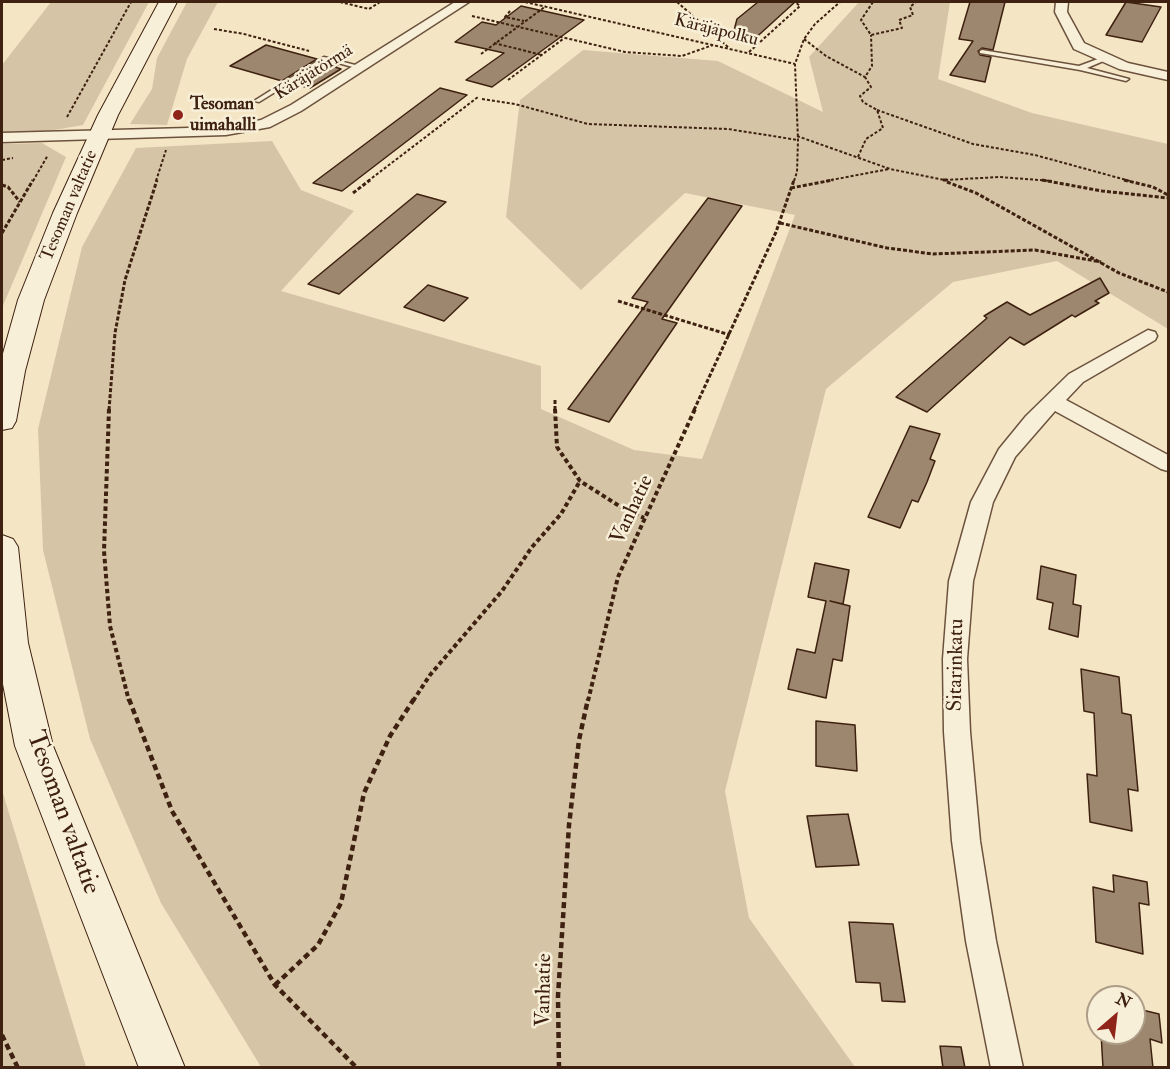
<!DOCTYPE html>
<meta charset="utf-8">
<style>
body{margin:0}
#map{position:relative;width:1170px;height:1069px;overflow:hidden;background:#f4e6c5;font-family:"IM FELL Double Pica",serif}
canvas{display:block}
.frame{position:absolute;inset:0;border:3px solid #3e2110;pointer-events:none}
.north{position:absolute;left:1086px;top:985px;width:60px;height:60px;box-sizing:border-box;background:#f8efd9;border:2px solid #ae9d89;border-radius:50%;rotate:28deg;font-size:16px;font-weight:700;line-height:24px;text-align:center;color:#3e2110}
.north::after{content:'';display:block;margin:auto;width:21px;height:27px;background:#8f2418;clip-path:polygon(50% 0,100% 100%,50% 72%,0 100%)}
</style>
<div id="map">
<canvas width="1170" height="1069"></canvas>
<div class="frame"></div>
<div class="north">N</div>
</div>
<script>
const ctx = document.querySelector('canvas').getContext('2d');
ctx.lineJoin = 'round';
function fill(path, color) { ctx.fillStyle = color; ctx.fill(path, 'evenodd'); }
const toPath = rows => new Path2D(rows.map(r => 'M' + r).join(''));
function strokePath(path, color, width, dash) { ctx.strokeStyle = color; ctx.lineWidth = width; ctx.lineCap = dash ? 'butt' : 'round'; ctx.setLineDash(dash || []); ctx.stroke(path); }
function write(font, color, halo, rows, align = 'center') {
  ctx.font = font + ' "IM FELL Double Pica",serif'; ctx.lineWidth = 5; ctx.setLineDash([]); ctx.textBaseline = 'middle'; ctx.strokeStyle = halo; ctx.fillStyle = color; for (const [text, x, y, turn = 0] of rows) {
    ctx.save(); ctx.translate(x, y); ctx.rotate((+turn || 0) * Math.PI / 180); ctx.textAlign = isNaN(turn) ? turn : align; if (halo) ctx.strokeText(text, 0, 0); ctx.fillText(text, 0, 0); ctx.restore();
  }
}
const green = toPath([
 [51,2,149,2,83,125,49,131,2,133,2,65],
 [187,2,218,2,187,59,167,125,130,124,152,89,157,58],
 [859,2,950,2,938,79,1032,113,1168,144,1168,329,1057,261,953,282,826,389,725,791,749,918,855,1067,261,1067,161,903,90,739,43,550,38,429,82,247,136,148,272,141,301,190,354,211,281,291,541,366,541,409,634,450,702,459,795,215,685,193,581,290,506,217,520,100,583,50,718,61,823,112,809,57],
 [42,143,66,157,2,308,2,144],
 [2,790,86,1067,2,1067]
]);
const building = toPath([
 [758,2,795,2,750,43,732,38,737,19,758,2],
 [970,2,1005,2,993,50,982,48,978,51,980,55,991,57,985,82,950,75,973,41,959,39,970,2],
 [1126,2,1161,7,1142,42,1106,35,1126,2],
 [521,6,584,20,492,87,466,80,504,53,455,42,482,22,496,25,521,6],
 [266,45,317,59,282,81,230,66,266,45],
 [327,62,338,65,335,67,341,69,310,88,293,84,327,62],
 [440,88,467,95,342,191,313,183,440,88],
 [417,194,446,202,339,294,308,284,417,194],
 [708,198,742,206,662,319,677,323,609,422,568,409,648,302,632,298,708,198],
 [1100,278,1109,293,1095,301,1099,303,1075,317,1072,315,1024,345,1010,337,927,412,896,397,987,318,984,316,1007,302,1030,315,1100,278],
 [428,285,468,298,444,321,404,307,428,285],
 [910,426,940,434,930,459,935,461,927,482,918,502,912,500,900,528,868,517,910,426],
 [815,563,849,570,843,604,830,601,850,606,842,661,833,659,826,698,788,689,797,649,815,653,826,601,808,597,815,563],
 [1041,566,1076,575,1073,604,1081,606,1078,637,1049,629,1053,603,1037,599,1041,566],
 [1081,669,1119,677,1122,713,1131,715,1138,791,1128,789,1132,831,1090,822,1087,774,1097,776,1094,713,1084,711,1081,669],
 [816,721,855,725,857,771,816,766,816,721],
 [848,814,859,865,816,867,807,816,848,814],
 [1113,875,1147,882,1149,905,1139,903,1143,954,1096,942,1093,887,1114,892,1113,875],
 [849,922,893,924,905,1002,882,1001,880,983,856,982,849,922],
 [1134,1008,1159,1014,1162,1043,1150,1039,1153,1068,1103,1068,1101,1033,1134,1033,1134,1008],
 [940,1046,961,1047,965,1068,943,1068,940,1046]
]);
const pathFar3 = toPath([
 [340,2,369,9,380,2],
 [525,2,795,64],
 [677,2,728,47],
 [873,2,861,20,871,35,902,28,899,20,913,15,910,7,916,2],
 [510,11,505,17,524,21],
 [472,16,625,52,682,56,713,45],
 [214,29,244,34,309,51],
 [804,39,826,56,865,77],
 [494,43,542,55],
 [749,52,800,6,795,2],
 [481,54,546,6],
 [508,80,563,39],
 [482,99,515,104,588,124,728,129,798,140],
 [877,110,973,144,1035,155,1130,181],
 [67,117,131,2],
 [797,136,890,169,944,180,1000,177,1052,181],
 [858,157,866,139,883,128,877,110,863,102,860,96,871,87,865,77,872,66,871,35],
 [2,160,13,158],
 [33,181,48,155],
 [156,181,166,150],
 [368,181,478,97],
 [794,181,797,172,798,140,795,64,804,39,815,24,840,2],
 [826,181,889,169]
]);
const pathFar2 = toPath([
 [943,180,948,180],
 [1042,180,1102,191,1168,198],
 [1124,180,1153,187,1168,195],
 [947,182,976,193,1119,273,1168,292],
 [2,185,8,187,20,202],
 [791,188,833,180],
 [353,193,370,180],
 [780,223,887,248,933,254,1035,250,1101,262],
 [2,233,33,180],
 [618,301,730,335],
 [555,400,555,410],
 [109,410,115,333,125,280,157,180],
 [694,410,776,232,794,180]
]);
const pathFar1 = toPath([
 [109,409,104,551,110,626,129,701],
 [555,409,557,447,580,481,624,509,644,518],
 [413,701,430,675,502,591,532,547,561,514,580,481],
 [588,701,618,577,695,409]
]);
const path = toPath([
 [129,699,172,811,275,985,357,1068],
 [275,985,318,945,341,903,364,793,390,736,414,699],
 [2,1035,18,1068],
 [559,1068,558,996,569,825,579,740,588,699]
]);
const lane = toPath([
 [982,50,1079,66,1106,56,1109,58,1108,59,1087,68,1129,79,1126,81,1080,70,980,53,980,51,982,50],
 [324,57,363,67,360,69,327,60,259,102,254,101,324,57]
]);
const street = toPath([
 [455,2,469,2,301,111,270,127,226,135,2,142,2,133,226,127,261,120,291,105,455,2],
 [1056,2,1068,2,1067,12,1084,43,1128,63,1168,72,1168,80,1119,69,1074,49,1055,12,1056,2],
 [1148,330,1155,332,1157,336,1155,340,1083,382,1066,400,1168,455,1168,471,1161,469,1055,411,1015,457,993,502,973,581,967,659,970,732,980,841,996,941,1023,1068,991,1068,966,941,952,841,944,732,943,659,949,581,971,502,999,449,1026,416,1069,374,1148,330]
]);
const secondary = toPath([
 [159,2,177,2,118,115,77,213,44,300,25,371,16,421,12,428,2,430,2,357,18,300,53,213,98,115,159,2],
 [2,535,13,539,18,547,28,643,53,746,185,1068,139,1068,15,746,2,679,2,535]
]);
const markers = [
 [178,115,6,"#8f2418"]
];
const farStreetnames = [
 ["Käräjäpolku",716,31,14],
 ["Käräjätörmä",314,73,-32],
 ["Tesoman valtatie",70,206,-67]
];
const farPoinames = [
 ["Tesoman",190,105],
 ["uimahalli",190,126]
];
const streetNames = [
 ["Vanhatie",633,510,-65],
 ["Sitarinkatu",957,665,-89],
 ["Vanhatie",545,990,-89]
];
const nearStreetnames = [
 ["Tesoman valtatie",62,813,70]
];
fill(green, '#d5c5a6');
fill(building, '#9d876e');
strokePath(building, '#3e2110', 1.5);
strokePath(lane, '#6c523d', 3);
strokePath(street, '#6c523d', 3);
strokePath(secondary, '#3e2110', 2);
strokePath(pathFar3, '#3e2110', 2, [3, 2]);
strokePath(pathFar2, '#3e2110', 3, [4, 2]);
strokePath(pathFar1, '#3e2110', 4, [4.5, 3]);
strokePath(path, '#3e2110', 4.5, [6, 4]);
fill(lane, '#f8efd9');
fill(street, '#f8efd9');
fill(secondary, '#f8efd9');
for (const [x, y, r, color] of markers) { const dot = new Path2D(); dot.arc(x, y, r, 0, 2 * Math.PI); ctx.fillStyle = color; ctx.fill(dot); strokePath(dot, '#f8efd9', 2); }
write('18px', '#3e2110', '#f8efd9', farStreetnames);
write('bold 18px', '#3e2110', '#f8efd9', farPoinames, 'left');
write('21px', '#3e2110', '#f8efd9', streetNames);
write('26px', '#3e2110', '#f8efd9', nearStreetnames);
</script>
